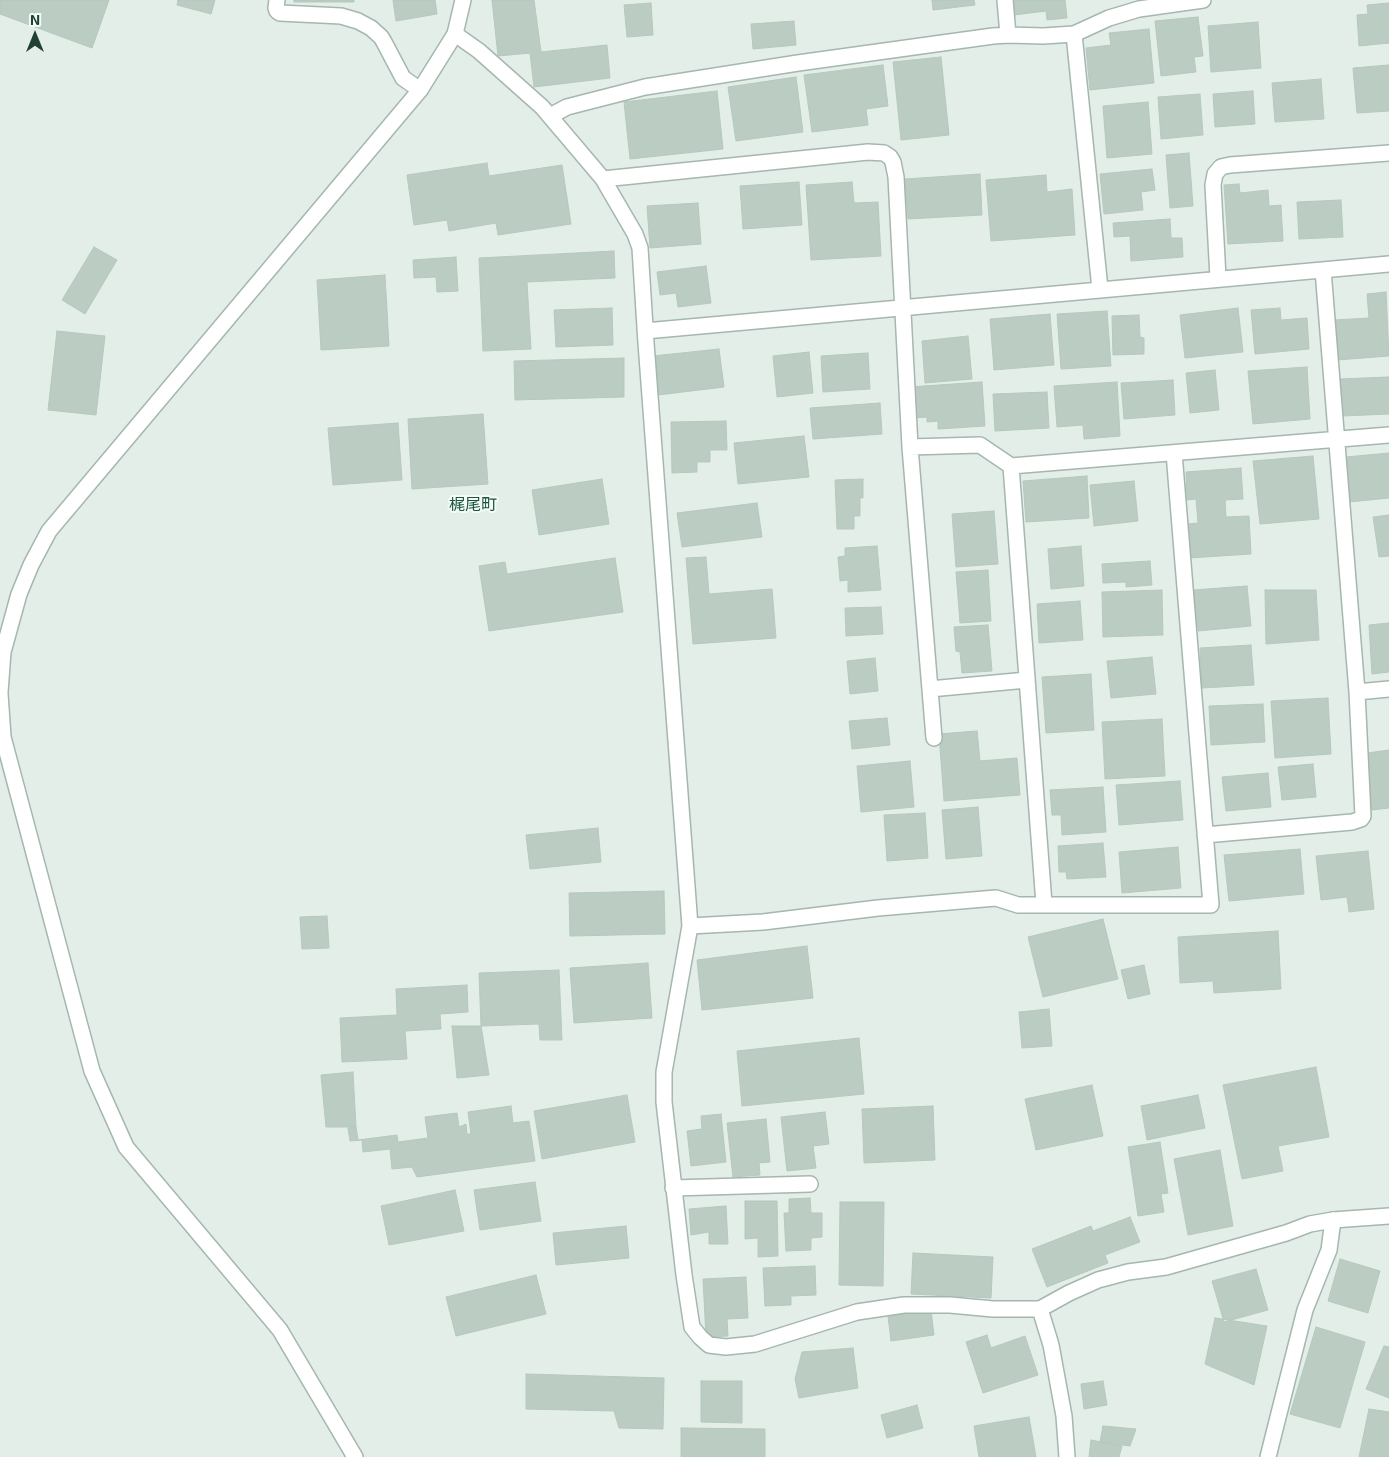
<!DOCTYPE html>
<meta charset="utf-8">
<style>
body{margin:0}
#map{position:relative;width:1389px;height:1457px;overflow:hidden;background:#e3eee8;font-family:"Exo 2",sans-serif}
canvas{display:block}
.north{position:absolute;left:10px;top:10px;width:50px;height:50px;-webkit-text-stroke:4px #f4faf6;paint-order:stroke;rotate:0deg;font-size:14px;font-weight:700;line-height:20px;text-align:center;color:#214135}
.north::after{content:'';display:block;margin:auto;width:18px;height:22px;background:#214135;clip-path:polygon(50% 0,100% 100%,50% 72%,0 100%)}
</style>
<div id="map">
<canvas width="1389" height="1457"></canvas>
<div class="north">N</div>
</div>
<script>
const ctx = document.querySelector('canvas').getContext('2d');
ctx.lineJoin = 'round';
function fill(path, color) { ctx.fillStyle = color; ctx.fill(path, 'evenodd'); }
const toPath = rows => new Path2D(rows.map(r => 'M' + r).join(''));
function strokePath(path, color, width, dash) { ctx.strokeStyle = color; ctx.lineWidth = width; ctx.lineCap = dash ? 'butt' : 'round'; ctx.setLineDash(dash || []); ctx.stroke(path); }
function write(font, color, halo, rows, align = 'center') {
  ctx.font = font + ' "Exo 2","Noto Sans JP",sans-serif'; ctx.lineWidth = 4; ctx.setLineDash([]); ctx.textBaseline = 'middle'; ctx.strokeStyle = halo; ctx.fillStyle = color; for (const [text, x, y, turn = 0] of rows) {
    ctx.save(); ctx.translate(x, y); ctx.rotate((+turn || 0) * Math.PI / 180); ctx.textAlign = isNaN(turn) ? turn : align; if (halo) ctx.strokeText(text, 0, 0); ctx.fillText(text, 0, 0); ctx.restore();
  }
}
const building = toPath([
 [0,0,109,0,92,48,0,14,0,0],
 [178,0,215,0,211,14,177,5,178,0],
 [294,0,354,0,354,2,294,2,294,0],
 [393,0,435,0,437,14,396,21,393,0],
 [492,0,534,0,541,52,607,45,610,78,534,87,530,53,498,56,492,0],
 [932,0,974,0,975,5,933,10,932,0],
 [1013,0,1065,0,1067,18,1047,20,1046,11,1014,15,1013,0],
 [651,3,653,35,627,37,624,5,651,3],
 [1389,3,1389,43,1359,46,1357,15,1368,14,1367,5,1389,3],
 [1198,17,1203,56,1194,57,1196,72,1161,76,1155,21,1198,17],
 [794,21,796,45,753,49,751,24,794,21],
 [1258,22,1261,68,1211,72,1208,26,1258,22],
 [1149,29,1154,83,1090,90,1086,48,1111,45,1109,33,1149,29],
 [941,57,949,135,901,140,893,62,941,57],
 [883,65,888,106,866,109,868,125,812,132,804,75,883,65],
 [1389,65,1389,111,1357,113,1353,68,1389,65],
 [796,77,803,132,736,141,728,87,796,77],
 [1321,79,1324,119,1275,122,1272,83,1321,79],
 [717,91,723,149,630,159,624,102,717,91],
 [1253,91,1255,124,1215,127,1213,94,1253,91],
 [1200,94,1203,135,1161,139,1158,97,1200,94],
 [1148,102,1152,154,1107,158,1103,106,1148,102],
 [1189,153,1193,206,1170,208,1166,155,1189,153],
 [487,163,489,176,562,165,571,224,498,235,496,223,449,231,447,220,414,225,407,175,487,163],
 [1152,169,1155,190,1141,192,1143,210,1104,214,1100,174,1152,169],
 [980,174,982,215,908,219,905,179,980,174],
 [1046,175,1047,192,1072,189,1075,235,991,241,986,180,1046,175],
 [799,182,802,225,743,229,740,186,799,182],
 [852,182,854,203,878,202,881,256,811,260,806,185,852,182],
 [1239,184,1240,193,1268,190,1269,206,1281,205,1283,241,1228,244,1224,185,1239,184],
 [1341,200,1343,237,1299,239,1297,202,1341,200],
 [698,203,701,244,650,248,647,206,698,203],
 [1170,219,1171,238,1182,238,1183,257,1131,261,1130,236,1114,237,1113,223,1170,219],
 [94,247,117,260,85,314,62,300,94,247],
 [614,251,615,278,527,282,531,349,483,351,479,258,614,251],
 [456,257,458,291,437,292,436,277,414,278,413,260,456,257],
 [706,266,711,303,678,307,676,293,660,295,657,272,706,266],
 [385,275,389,346,321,350,317,280,385,275],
 [1386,292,1389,356,1337,360,1334,320,1369,318,1367,294,1386,292],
 [612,308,613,345,556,347,554,310,612,308],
 [1238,308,1243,352,1185,358,1180,315,1238,308],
 [1280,308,1281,320,1307,318,1309,349,1255,354,1251,310,1280,308],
 [1107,311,1111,366,1061,369,1057,314,1107,311],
 [1050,314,1054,365,994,370,990,319,1050,314],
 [1139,315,1140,337,1144,338,1144,354,1113,355,1112,316,1139,315],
 [57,331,105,336,96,415,48,410,57,331],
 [968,336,972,379,925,383,922,341,968,336],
 [719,349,724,387,658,395,653,356,719,349],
 [809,352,813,393,777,397,773,356,809,352],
 [868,353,870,389,823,392,821,356,868,353],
 [624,358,624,397,515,400,514,361,624,358],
 [1307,367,1310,419,1253,424,1248,371,1307,367],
 [1215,370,1219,410,1190,413,1186,373,1215,370],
 [1389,377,1389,414,1342,416,1340,379,1389,377],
 [1173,380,1175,415,1124,419,1121,383,1173,380],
 [982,382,985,426,938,429,938,421,927,422,927,417,913,418,910,387,982,382],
 [1117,382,1120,436,1084,439,1083,425,1057,427,1054,386,1117,382],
 [1047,392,1049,428,995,431,993,394,1047,392],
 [880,403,882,434,813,439,810,408,880,403],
 [483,414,488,484,412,489,408,419,483,414],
 [726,421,727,450,710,450,710,462,697,462,697,472,672,473,671,422,726,421],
 [398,423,402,480,333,485,328,428,398,423],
 [804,436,809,477,738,484,734,443,804,436],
 [1389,453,1389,498,1349,502,1346,457,1389,453],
 [1313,456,1319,519,1260,524,1253,461,1313,456],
 [1241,468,1243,499,1225,500,1226,517,1249,516,1251,554,1189,558,1187,524,1198,523,1196,499,1187,500,1186,472,1241,468],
 [1087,476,1089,518,1026,522,1023,481,1087,476],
 [602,479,609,524,539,535,532,490,602,479],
 [863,479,863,498,860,498,860,516,854,516,854,529,837,529,835,480,863,479],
 [1134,481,1138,521,1094,526,1090,485,1134,481],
 [757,503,762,537,682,547,677,513,757,503],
 [994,511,998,564,956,567,952,514,994,511],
 [1389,515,1389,556,1379,557,1373,517,1389,515],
 [877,546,881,590,848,592,848,580,840,581,838,557,845,556,845,548,877,546],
 [1081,546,1084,586,1051,589,1048,549,1081,546],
 [706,557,709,594,772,589,776,638,693,644,686,558,706,557],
 [615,558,623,612,489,631,479,566,505,562,507,574,615,558],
 [1150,561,1152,585,1126,587,1126,582,1103,583,1102,564,1150,561],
 [988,570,991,621,960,623,956,572,988,570],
 [1247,586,1251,626,1198,631,1194,590,1247,586],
 [1162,590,1163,635,1103,637,1102,592,1162,590],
 [1265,590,1316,590,1319,640,1266,644,1265,590],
 [1080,601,1083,640,1039,643,1037,604,1080,601],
 [881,607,883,634,846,636,845,608,881,607],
 [1389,623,1389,672,1372,674,1369,625,1389,623],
 [988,625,992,671,962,673,960,652,956,651,954,627,988,625],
 [1251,645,1254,685,1202,688,1200,648,1251,645],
 [1152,657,1156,694,1111,698,1107,661,1152,657],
 [875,658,878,691,850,694,847,661,875,658],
 [1091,674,1094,730,1046,733,1042,677,1091,674],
 [1328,698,1331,754,1275,758,1271,701,1328,698],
 [1263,704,1265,742,1211,745,1209,706,1263,704],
 [887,718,890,745,852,749,849,721,887,718],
 [1162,719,1165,776,1105,779,1102,722,1162,719],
 [977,731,980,761,1017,758,1020,795,944,801,939,734,977,731],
 [1389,750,1389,808,1372,810,1367,753,1389,750],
 [910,761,914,807,861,812,857,766,910,761],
 [1313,764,1316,797,1282,800,1278,767,1313,764],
 [1268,773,1271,807,1226,811,1222,777,1268,773],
 [1180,781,1183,820,1119,825,1116,785,1180,781],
 [1103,787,1106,832,1062,835,1061,815,1052,815,1050,790,1103,787],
 [978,807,982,856,946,859,942,810,978,807],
 [925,813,928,858,887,861,884,815,925,813],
 [598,828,601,862,530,869,526,835,598,828],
 [1103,843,1106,877,1067,879,1066,872,1059,872,1058,846,1103,843],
 [1178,847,1181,888,1122,893,1119,852,1178,847],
 [1300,849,1304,894,1229,901,1224,855,1300,849],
 [1368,851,1374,909,1349,912,1347,897,1321,900,1316,856,1368,851],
 [664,891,665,934,570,936,569,893,664,891],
 [327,916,329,948,302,949,300,917,327,916],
 [1103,919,1118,979,1043,997,1028,937,1103,919],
 [1278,931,1281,989,1214,993,1213,981,1180,983,1178,937,1278,931],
 [807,946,813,998,702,1010,697,960,807,946],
 [648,963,652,1018,574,1023,570,968,648,963],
 [1144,965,1150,994,1128,999,1121,970,1144,965],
 [559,970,562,1040,540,1040,539,1024,481,1026,479,973,559,970],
 [467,985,468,1012,440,1014,441,1029,405,1031,407,1059,342,1062,340,1018,397,1015,396,989,467,985],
 [1049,1009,1052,1046,1022,1048,1019,1012,1049,1009],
 [452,1026,481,1026,489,1075,457,1078,452,1026],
 [859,1038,864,1094,742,1106,737,1051,859,1038],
 [1316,1067,1329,1137,1278,1146,1283,1171,1242,1179,1223,1085,1316,1067],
 [353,1072,356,1127,326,1127,321,1075,353,1072],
 [1092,1085,1103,1136,1036,1150,1025,1099,1092,1085],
 [627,1095,635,1142,542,1159,534,1111,627,1095],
 [1198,1095,1205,1128,1147,1140,1141,1106,1198,1095],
 [511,1106,513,1123,529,1121,535,1161,417,1177,412,1167,392,1169,390,1149,363,1152,362,1140,350,1141,348,1128,356,1127,358,1140,397,1135,398,1142,428,1138,425,1117,457,1113,459,1127,466,1124,467,1134,471,1134,468,1112,511,1106],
 [933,1106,935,1160,864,1163,862,1109,933,1106],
 [825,1112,829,1144,813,1146,816,1168,787,1171,781,1117,825,1112],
 [721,1114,726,1162,691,1166,687,1131,702,1129,701,1116,721,1114],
 [766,1119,770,1162,759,1163,760,1175,733,1177,727,1123,766,1119],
 [1160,1142,1168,1193,1161,1194,1164,1212,1138,1216,1128,1147,1160,1142],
 [1220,1150,1233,1226,1188,1235,1174,1159,1220,1150],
 [535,1182,541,1221,480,1230,474,1190,535,1182],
 [455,1190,464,1231,389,1245,381,1206,455,1190],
 [810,1198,811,1213,822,1213,822,1237,811,1238,811,1250,786,1251,784,1213,789,1213,789,1199,810,1198],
 [745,1201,777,1201,778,1256,758,1257,758,1238,745,1239,745,1201],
 [840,1202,884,1202,883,1286,839,1285,840,1202],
 [726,1206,728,1244,709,1244,709,1232,691,1235,689,1209,726,1206],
 [1130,1217,1140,1242,1105,1255,1108,1263,1047,1287,1032,1249,1091,1226,1093,1231,1130,1217],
 [626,1226,629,1258,556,1265,553,1233,626,1226],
 [913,1253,993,1257,991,1298,911,1294,913,1253],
 [1340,1259,1380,1271,1368,1313,1328,1301,1340,1259],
 [815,1266,816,1295,791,1296,791,1305,765,1306,763,1268,815,1266],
 [1256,1269,1268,1310,1224,1322,1212,1281,1256,1269],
 [536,1275,546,1314,456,1336,446,1297,536,1275],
 [746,1277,748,1318,727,1319,728,1336,706,1337,703,1279,746,1277],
 [931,1310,934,1335,891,1341,888,1316,931,1310],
 [1215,1318,1267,1326,1254,1385,1205,1364,1215,1318],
 [1316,1327,1365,1342,1340,1428,1290,1414,1316,1327],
 [987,1335,991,1348,1025,1336,1038,1375,983,1393,966,1342,987,1335],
 [1384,1346,1389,1347,1389,1398,1366,1389,1384,1346],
 [853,1348,858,1388,799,1398,795,1379,802,1352,853,1348],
 [526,1374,664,1378,663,1429,619,1428,614,1411,526,1409,526,1374],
 [701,1381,742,1381,742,1423,701,1422,701,1381],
 [1103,1381,1107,1405,1084,1409,1081,1384,1103,1381],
 [917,1405,923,1428,887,1438,881,1415,917,1405],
 [1369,1409,1389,1412,1389,1457,1359,1457,1369,1409],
 [1029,1417,1036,1457,979,1457,974,1426,1029,1417],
 [1103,1426,1136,1429,1130,1446,1100,1442,1103,1426],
 [681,1428,765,1429,765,1457,681,1457,681,1428],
 [1091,1440,1122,1446,1119,1457,1089,1457,1091,1440]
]);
const minor = toPath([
 [277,0,276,8,277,11,280,13,341,16,358,21,371,28,381,37,384,42,403,78,420,90],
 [1005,0,1008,35],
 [455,34,479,51,542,107,603,179,635,234,640,248,646,343,690,926,664,1072,664,1102,684,1275,692,1327,700,1337,709,1345,726,1347,755,1344,857,1312,904,1305,950,1305,993,1309,1040,1309,1069,1293,1098,1280,1128,1272,1166,1267,1286,1233,1310,1224,1333,1220,1389,1216],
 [1074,34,1100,289],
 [550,116,567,107,645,87,798,63,993,36,1008,35,1043,36,1074,34,1109,18,1139,9,1203,0],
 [603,179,868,152,884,153,890,157,893,162,896,177,910,447,980,445,1011,466,1389,435],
 [1218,278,1213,185,1215,174,1221,167,1230,165,1389,153],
 [645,331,1389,264],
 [910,447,934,738],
 [1011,466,1044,904],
 [930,689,1027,680],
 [1357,692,1389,689],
 [1205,835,1352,822,1361,819,1363,816,1357,692,1323,270],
 [690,926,763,922,878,908,996,898,1018,905,1211,905,1174,453],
 [673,1188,810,1184],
 [1040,1309,1051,1345,1064,1416,1067,1457]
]);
const tertiary = toPath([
 [0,692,3,652,19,594,31,565,49,531,420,90,455,34,463,0],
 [0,694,3,737,92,1071,126,1147,280,1330,355,1457],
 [1268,1457,1305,1310,1329,1250,1333,1220]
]);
const quarterNames = [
 ["梶尾町",473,505]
];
fill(building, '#bbccc3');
strokePath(building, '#b5c8be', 1);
strokePath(minor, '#a5b7af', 18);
strokePath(tertiary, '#a5b7af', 18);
strokePath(minor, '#fff', 15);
strokePath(tertiary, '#fff', 15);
write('16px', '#1b5441', '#f4faf6', quarterNames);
</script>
